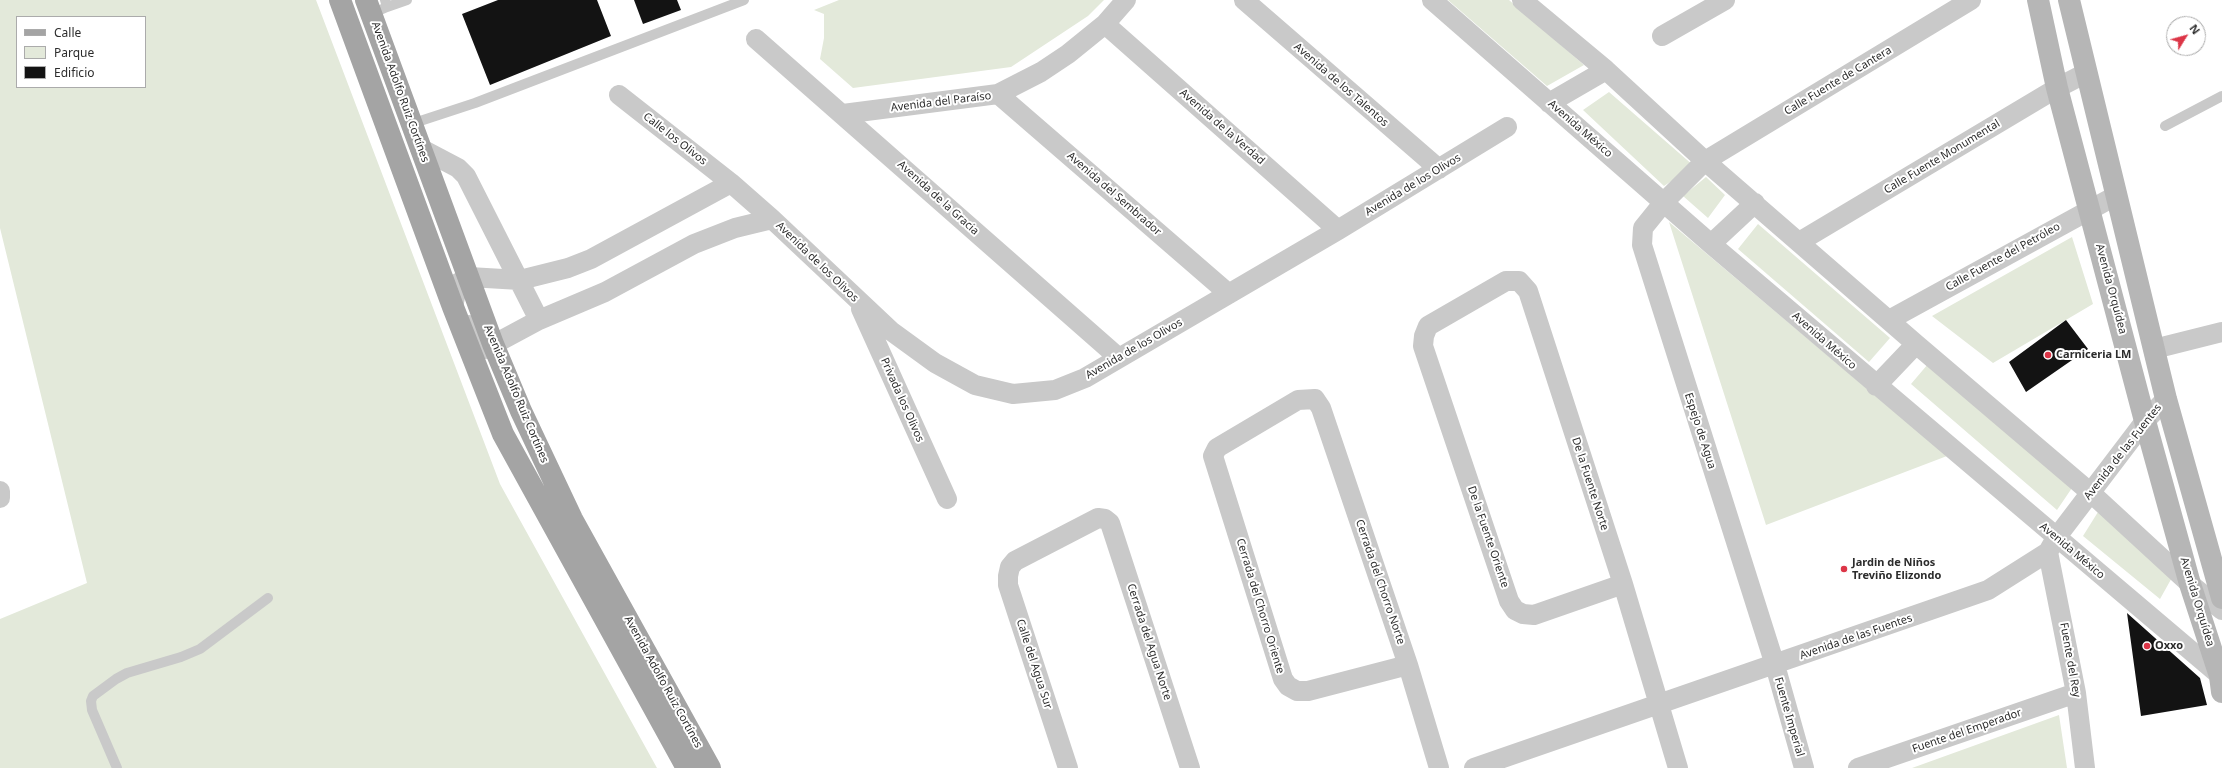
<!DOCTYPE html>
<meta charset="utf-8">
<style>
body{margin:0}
#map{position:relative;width:2222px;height:768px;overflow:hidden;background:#fff;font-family:"Noto Sans",sans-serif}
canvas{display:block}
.legend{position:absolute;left:16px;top:16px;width:130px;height:72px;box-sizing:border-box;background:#fff;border:1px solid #ababab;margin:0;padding:5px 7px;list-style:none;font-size:12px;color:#2c2c2c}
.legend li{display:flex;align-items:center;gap:8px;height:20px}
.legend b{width:20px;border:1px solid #ababab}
.north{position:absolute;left:2166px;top:16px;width:40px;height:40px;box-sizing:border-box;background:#fff;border:1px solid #ababab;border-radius:50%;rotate:53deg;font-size:11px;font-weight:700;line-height:16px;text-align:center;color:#2c2c2c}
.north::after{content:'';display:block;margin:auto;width:14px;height:18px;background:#dc3547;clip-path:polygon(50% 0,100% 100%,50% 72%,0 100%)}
</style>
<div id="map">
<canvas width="2222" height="768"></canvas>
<ul class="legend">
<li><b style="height:5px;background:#a4a4a4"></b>Calle</li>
<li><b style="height:11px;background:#e3e9da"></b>Parque</li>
<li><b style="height:11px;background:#131313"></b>Edificio</li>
</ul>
<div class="north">N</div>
</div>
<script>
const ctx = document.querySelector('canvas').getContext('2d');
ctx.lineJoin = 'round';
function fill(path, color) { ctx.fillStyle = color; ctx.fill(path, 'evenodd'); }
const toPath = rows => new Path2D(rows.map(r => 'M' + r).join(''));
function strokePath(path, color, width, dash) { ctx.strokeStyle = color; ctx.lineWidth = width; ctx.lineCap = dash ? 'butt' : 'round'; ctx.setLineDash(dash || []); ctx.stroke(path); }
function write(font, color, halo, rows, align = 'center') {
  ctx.font = font + ' "Noto Sans",sans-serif'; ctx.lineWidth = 4; ctx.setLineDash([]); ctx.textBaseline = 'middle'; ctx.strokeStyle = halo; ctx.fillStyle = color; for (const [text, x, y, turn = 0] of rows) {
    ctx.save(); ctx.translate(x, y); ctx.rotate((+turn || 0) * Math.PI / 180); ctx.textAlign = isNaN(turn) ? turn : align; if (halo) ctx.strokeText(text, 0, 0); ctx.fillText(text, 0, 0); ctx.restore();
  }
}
const green = toPath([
 [0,0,316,0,500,484,657,768,0,768,0,619,87,583,0,228],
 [17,17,145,17,145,87,17,87],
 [839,0,1104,0,1088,16,1011,67,853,88,820,59,824,38,824,14,814,10],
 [1448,0,1509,0,1584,65,1547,86],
 [1609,92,1694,166,1664,186,1583,110],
 [1706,177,1725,195,1708,218,1683,196],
 [1669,222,1947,456,1766,525],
 [1758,224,1890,338,1869,362,1738,249],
 [2072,237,2093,304,1993,363,1932,316],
 [1928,364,2074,485,2057,510,1911,384],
 [2098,512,2174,574,2160,599,2083,536],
 [2059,715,2067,768,1912,768]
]);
const building = toPath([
 [498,0,597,0,611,36,490,85,462,14],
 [634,0,677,0,681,10,643,24],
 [2066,320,2088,349,2026,392,2009,362],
 [2127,613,2200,678,2207,705,2141,716]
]);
const lane = toPath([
 [387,7,407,0],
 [371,14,387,7,385,0],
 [411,124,475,103,744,0],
 [2165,126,2222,96],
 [117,768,92,710,91,701,93,696,116,679,127,673,181,657,200,649,268,598]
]);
const street = toPath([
 [1244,0,1439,169],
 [1432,0,1711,244,2222,677],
 [1522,0,1606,70,1705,161,1916,344,2091,493,2190,584,2222,610],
 [1105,24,1338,230],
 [1662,36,1725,0],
 [756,39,1119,358],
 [998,94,1229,294],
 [619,95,731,183,772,219,891,331,935,363,975,385,1013,394,1055,390,1085,378,1338,230,1507,127],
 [1549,103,1606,70],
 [843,114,998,94,1041,72,1068,54,1105,24,1126,0],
 [420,148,458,168,466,176,539,320],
 [1799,242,2057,88,2086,73],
 [1711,244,1755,203],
 [453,307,458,283,469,277,520,280,568,268,591,259,731,183],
 [861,309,947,499],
 [1889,320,2117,195],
 [469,325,478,348,485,349,539,320,605,292,694,244,735,228,772,219],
 [2154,349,2222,332],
 [1876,386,1916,344],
 [0,491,0,498],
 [2048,552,2076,693,2085,768],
 [1623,584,1534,615,1523,614,1515,610,1509,601,1423,346,1424,336,1428,326,1506,281,1519,281,1528,291,1623,584,1678,768],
 [1408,665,1308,691,1297,691,1288,686,1283,679,1213,456,1217,448,1298,400,1315,399,1321,408,1408,665,1439,768],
 [1068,768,1008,585,1008,576,1010,567,1015,561,1098,518,1105,519,1110,523,1190,768],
 [1474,768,1988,590,2048,552,2056,538,2145,421,2166,399],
 [1804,768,1775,665,1642,245,1643,228,1664,202,1705,161,1971,0],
 [1858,768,2076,693]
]);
const secondary = toPath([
 [2038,0,2057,88,2145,421,2190,584,2220,676,2222,692],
 [2069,0,2166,399,2222,598]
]);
const primary = toPath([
 [340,0,453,307,503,434,687,768],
 [366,0,493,344,521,411,572,519,710,768]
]);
const markers = [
 [2048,355,4,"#dc3547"],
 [1844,569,4,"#dc3547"],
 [2147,646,4,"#dc3547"]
];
const streetNames = [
 ["Calle Fuente de Cantera",1838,81,-31],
 ["Avenida de los Talentos",1341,85,41],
 ["Avenida Adolfo Ruiz Cortínes",400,92,70],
 ["Avenida del Paraíso",941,102,-7],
 ["Avenida de la Verdad",1222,127,41],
 ["Avenida México",1580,129,41],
 ["Calle los Olivos",675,139,38],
 ["Calle Fuente Monumental",1942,157,-31],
 ["Avenida de los Olivos",1413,185,-31],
 ["Avenida del Sembrador",1114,194,41],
 ["Avenida de la Gracia",938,198,42],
 ["Calle Fuente del Petróleo",2003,257,-29],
 ["Avenida de los Olivos",817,262,44],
 ["Avenida Orquídea",2111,289,75],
 ["Avenida México",1824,341,41],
 ["Avenida de los Olivos",1134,349,-30],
 ["Avenida Adolfo Ruiz Cortínes",516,394,67],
 ["Privada los Olivos",902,400,66],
 ["Espejo de Agua",1700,431,72],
 ["Avenida de las Fuentes",2123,452,-52],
 ["De la Fuente Norte",1590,484,72],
 ["De la Fuente Oriente",1488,537,71],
 ["Avenida México",2072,551,40],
 ["Cerrada del Chorro Norte",1380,582,71],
 ["Avenida Orquídea",2197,602,73],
 ["Cerrada del Chorro Oriente",1260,606,73],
 ["Avenida de las Fuentes",1856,637,-19],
 ["Cerrada del Agua Norte",1149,642,72],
 ["Fuente del Rey",2070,660,80],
 ["Calle del Agua Sur",1034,664,72],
 ["Avenida Adolfo Ruiz Cortínes",663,682,61],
 ["Fuente Imperial",1789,717,74],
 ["Fuente del Emperador",1967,731,-19]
];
const poiNames = [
 ["Carniceria LM",2056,355],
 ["Jardin de Niños",1852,563],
 ["Treviño Elizondo",1852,576],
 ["Oxxo",2155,646]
];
fill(green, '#e3e9da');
fill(building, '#131313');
strokePath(lane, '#c9c9c9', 10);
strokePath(street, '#c9c9c9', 20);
strokePath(secondary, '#b6b6b6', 22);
strokePath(primary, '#a4a4a4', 22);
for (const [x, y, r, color] of markers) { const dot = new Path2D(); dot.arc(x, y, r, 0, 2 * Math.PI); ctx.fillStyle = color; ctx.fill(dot); strokePath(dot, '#fff', 1.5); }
write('11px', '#2c2c2c', '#fff', streetNames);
write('bold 11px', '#2c2c2c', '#fff', poiNames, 'left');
</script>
